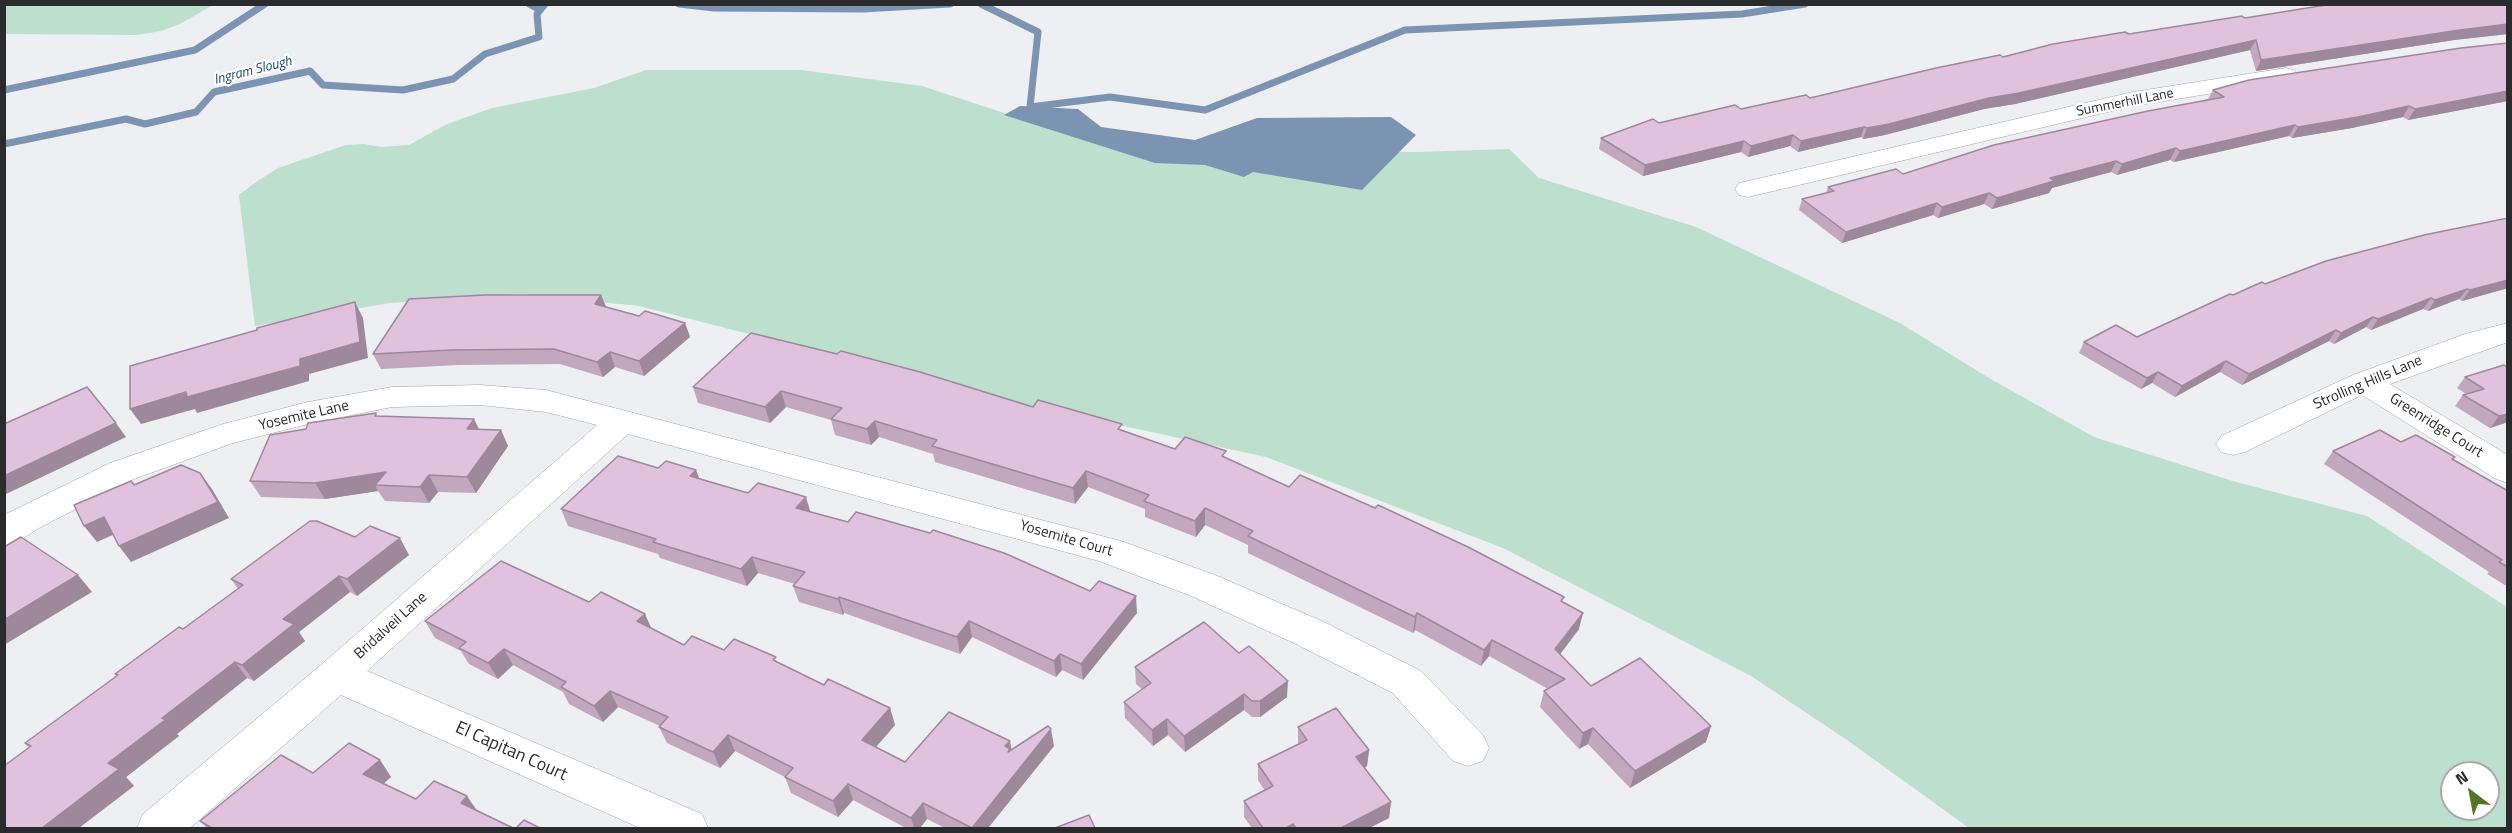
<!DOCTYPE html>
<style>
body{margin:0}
#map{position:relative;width:2512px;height:833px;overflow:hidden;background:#edeff3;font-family:"Titillium Web",sans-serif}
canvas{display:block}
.frame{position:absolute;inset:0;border:6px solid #2a2b2c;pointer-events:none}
.north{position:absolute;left:2440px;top:761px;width:60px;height:60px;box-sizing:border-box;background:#fff;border:2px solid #aaaaab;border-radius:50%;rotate:328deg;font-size:16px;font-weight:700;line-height:24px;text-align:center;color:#2a2b2c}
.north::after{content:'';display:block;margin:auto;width:21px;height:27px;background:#577327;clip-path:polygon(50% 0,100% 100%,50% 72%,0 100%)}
</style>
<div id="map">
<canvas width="2512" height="833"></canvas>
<div class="frame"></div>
<div class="north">N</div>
</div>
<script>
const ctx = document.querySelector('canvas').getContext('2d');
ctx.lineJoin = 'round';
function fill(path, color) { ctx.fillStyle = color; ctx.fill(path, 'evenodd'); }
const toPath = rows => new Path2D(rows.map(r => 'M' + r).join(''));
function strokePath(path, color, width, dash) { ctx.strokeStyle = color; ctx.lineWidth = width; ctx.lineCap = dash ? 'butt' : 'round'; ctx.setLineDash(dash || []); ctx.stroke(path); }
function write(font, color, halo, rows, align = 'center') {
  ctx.font = font + ' "Titillium Web",sans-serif'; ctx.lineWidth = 4.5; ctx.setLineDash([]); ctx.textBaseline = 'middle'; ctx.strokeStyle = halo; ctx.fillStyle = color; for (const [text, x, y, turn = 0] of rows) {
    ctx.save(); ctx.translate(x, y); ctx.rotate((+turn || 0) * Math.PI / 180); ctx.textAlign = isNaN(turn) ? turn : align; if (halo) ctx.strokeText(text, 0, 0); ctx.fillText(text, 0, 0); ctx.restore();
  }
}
const green = toPath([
 [4,5,5,4,213,5,180,24,161,31,137,35,5,34],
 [646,70,801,70,922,86,1007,114,1185,151,1418,152,1509,149,1539,178,1696,227,1900,323,1989,378,2094,437,2236,482,2367,516,2507,607,2507,828,1969,828,1847,740,1751,676,1503,548,1266,457,1032,406,639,306,521,294,390,303,255,326,239,195,256,182,278,168,346,145,364,144,381,147,409,145,447,124,492,108,594,88],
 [2452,773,2488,773,2488,809,2452,809]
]);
const water = toPath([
 [1020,106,1078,109,1101,127,1195,140,1257,118,1391,117,1416,135,1362,190,1253,172,1244,177,1205,165,1155,163,1004,115]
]);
const stream = toPath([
 [529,4,540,10],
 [679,4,714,8,863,9,950,4],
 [981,4,1038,32,1030,107,1110,97,1205,110,1405,30,1742,14,1805,4],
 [4,90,195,50,265,4],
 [4,144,126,119,145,124,196,112,214,92,310,71,323,85,403,90,453,79,485,54,539,37,537,14,545,4]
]);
const minor = toPath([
 [2286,68,2294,70,2298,75,2294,80,2133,106,1748,197,1739,195,1735,189,1739,183,1748,181,2133,92,2286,68],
 [2508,323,2508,342,2390,384,2508,455,2508,483,2496,479,2362,395,2245,452,2233,455,2221,452,2216,444,2221,436,2353,375,2465,334,2508,323],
 [480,385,546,390,1121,541,1215,575,1324,622,1421,671,1483,735,1489,748,1483,761,1468,766,1453,761,1393,693,1296,644,1189,595,1099,561,628,434,367,671,702,814,708,828,640,828,341,695,190,828,137,828,143,814,322,664,597,425,546,412,480,405,392,407,308,424,233,443,134,479,39,528,17,542,4,546,4,515,110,463,223,424,308,402,392,387,480,385]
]);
const wall = toPath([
 [2508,4,2508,34,2454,40,2256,71,2250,50,2015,104,1984,109,1885,135,1863,139,1861,137,1798,152,1790,146,1748,157,1741,152,1643,176,1599,149,1601,138,1659,123,1810,98,2003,57,2129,34,2245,18],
 [2508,43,2508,101,2408,120,2403,117,2352,128,2292,138,2289,136,2174,162,2170,160,2117,175,2111,172,2052,188,2049,193,1992,209,1984,204,1938,218,1933,215,1842,243,1799,210,1802,199,1826,193,1828,187,1903,174,2208,99,2213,90],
 [2265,284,2508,288,2462,301,2459,299,2428,311,2423,309,2371,330,2366,327,2334,344,2329,341,2242,385,2220,372,2175,397,2152,383,2141,389,2079,353,2084,342,2137,337,2233,295],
 [601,295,606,307,639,316,685,323,690,337,644,376,615,367,603,377,560,364,459,365,381,369,373,354],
 [751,333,1122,430,1175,449,1226,458,1289,487,1563,602,1579,629,1560,654,1591,686,1711,726,1706,742,1630,788,1588,744,1579,749,1540,707,1544,691,1548,689,1489,656,1481,666,1415,630,1413,633,1248,553,1248,545,1205,525,1196,537,1145,517,1145,509,1088,487,1075,504,935,462,933,454,879,437,871,445,835,435,831,420,786,407,770,423,698,403,693,387],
 [2504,365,2508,422,2490,428,2455,406,2463,395,2466,394,2457,388,2465,377],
 [376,413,378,417,479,429,501,430,508,446,476,493,438,492,429,503,385,501,378,491,325,499,261,497,250,481,306,429],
 [2333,451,2453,459,2508,491,2508,587,2487,574,2489,572,2324,464],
 [700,479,810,512,1137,613,1083,680,1062,670,1056,677,972,637,960,654,844,613,843,615,799,602,793,586,795,584,758,573,747,586,660,558,658,554,568,526,561,509],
 [355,537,409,555,357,596,350,592,299,632,305,641,254,681,247,678,177,734,179,736,126,777,134,786,29,748,25,743,117,676,115,674,183,629,238,589,231,579],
 [589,602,645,614,651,628,684,645,724,650,778,663,824,685,890,708,895,725,876,747,905,762,1054,746,988,828,945,828,927,819,920,828,906,828,853,800,838,817,791,793,785,777,735,751,720,768,667,743,659,727,660,726,618,707,603,722,569,704,563,692,513,665,498,679,469,664,461,651,435,638,425,621],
 [1135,667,1287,697,1260,717,1252,717,1244,710,1185,752,1168,735,1153,746,1125,718,1124,702,1142,689,1136,684],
 [1298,727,1369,750,1367,766,1365,768,1391,802,1389,818,1369,828,1252,828,1244,817,1244,801,1265,791,1258,780,1258,764,1298,744],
 [380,760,391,777,383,784,416,799,477,810,513,828,207,828,200,821,313,773]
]);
const shadedWall = toPath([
 [2508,24,2508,34,2454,40,2256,71,2261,60,2460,30],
 [2256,40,2250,50,2015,104,1984,109,1885,135,1863,139,1867,128,1989,98],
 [2508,91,2508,101,2408,120,2415,109],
 [2409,106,2403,117,2352,128,2292,138,2298,127],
 [2295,125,2289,136,2174,162,2180,151],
 [1864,127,1861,137,1798,152,1801,141],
 [1793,135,1790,146,1748,157,1751,146],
 [1744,141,1741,152,1643,176,1645,165],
 [2176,148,2170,160,2117,175,2122,164],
 [2116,161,2111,172,2052,188,2049,193,1992,209,1997,198,2050,178],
 [1989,193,1984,204,1938,218,1942,207],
 [1937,203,1933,215,1842,243,1846,232],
 [2508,280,2508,288,2462,301,2470,290],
 [2467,289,2459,299,2428,311,2435,300],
 [601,295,607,309,595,304],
 [2431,298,2423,309,2371,330,2378,319],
 [355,302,363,318,368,358,309,374,309,381,197,413,195,409,141,424,130,409,300,359],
 [2373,317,2366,327,2334,344,2341,333],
 [685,323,690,337,644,376,639,361],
 [2336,330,2329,341,2242,385,2249,374],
 [610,352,615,367,603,377,597,362],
 [2226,361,2220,372,2175,397,2182,386],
 [2158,372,2152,383,2141,389,2147,378],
 [781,391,786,407,770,423,765,407],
 [2508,414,2508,422,2490,428,2499,416],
 [474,419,482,435,467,429],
 [875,421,879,437,871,445,867,429],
 [116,423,126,437,4,495,4,476],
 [501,430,508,446,476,493,467,477],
 [696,470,702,486,690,476],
 [1086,471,1088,487,1075,504,1073,488],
 [386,472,375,485,378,491,325,499,315,483],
 [200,473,212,489,229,518,131,562,119,546],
 [429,475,438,492,429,503,420,487],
 [806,497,811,514,796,508],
 [1205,508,1205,525,1196,537,1195,521],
 [104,517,117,533,97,542,84,526],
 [400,538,409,555,357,596,347,579],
 [752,557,758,573,747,586,741,569],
 [78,575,92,592,4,645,4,620],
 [339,576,350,592,299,632,305,641,254,681,242,665,283,619],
 [1136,596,1137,613,1083,680,1081,664],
 [839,597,844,613,843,615,838,599],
 [1417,613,1415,630,1413,633,1415,617],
 [1583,613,1579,629,1552,665,1555,649],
 [645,614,652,630,637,621],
 [969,621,972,637,960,654,957,637],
 [1492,640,1489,656,1481,666,1484,650],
 [504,649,513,665,498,679,488,663],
 [1060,654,1062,670,1056,677,1054,661],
 [235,662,247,678,177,734,179,736,126,777,134,786,79,828,42,828,108,763,162,718],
 [1288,681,1287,697,1260,717,1260,701],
 [610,691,618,707,603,722,594,706],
 [1244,694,1244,710,1185,752,1184,736],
 [890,708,895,725,868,756,862,740],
 [1167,719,1168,735,1153,746,1152,730],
 [1711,726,1706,742,1630,788,1635,771],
 [1593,728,1588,744,1579,749,1583,733],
 [1051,729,1054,746,988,828,972,828],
 [728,735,735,751,720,768,713,752],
 [1010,741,1013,757,1005,746],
 [1369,750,1367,766,1355,773,1356,757],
 [380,760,391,777,375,791,363,774],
 [848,784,853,800,838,817,833,801],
 [467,796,478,812,461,803],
 [1391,802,1389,818,1369,828,1341,828],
 [923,803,927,819,920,828,914,828,911,818],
 [1293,824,1293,828,1286,828]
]);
const building = toPath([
 [2332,4,2508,4,2508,24,2460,30,2261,60,2256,40,2019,93,1989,98,1889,124,1867,128,1864,127,1801,141,1793,135,1751,146,1744,141,1645,165,1601,138,1653,119,1659,123,1735,105,1741,109,1806,95,1810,98,1936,68,2000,55,2003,57,2053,44,2125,32,2129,34,2242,16,2245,18,2332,4],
 [2508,43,2508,91,2415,109,2409,106,2358,117,2298,127,2295,125,2180,151,2176,148,2122,164,2116,161,2050,178,2054,181,1997,198,1989,193,1942,207,1937,203,1846,232,1802,199,1834,191,1828,187,1896,169,1903,174,1994,145,2148,111,2224,97,2213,90,2249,80,2461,48,2508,43],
 [2508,218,2508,280,2470,290,2467,289,2435,300,2431,298,2378,319,2373,317,2341,333,2336,330,2249,374,2226,361,2182,386,2158,372,2147,378,2084,342,2116,325,2137,337,2230,294,2233,295,2262,282,2265,284,2326,261,2424,235,2508,218],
 [485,295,601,295,595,304,639,316,645,311,685,323,639,361,610,352,597,362,554,349,452,350,373,354,409,299,485,295],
 [355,302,360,342,300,359,300,366,187,397,186,392,130,409,130,366,257,330,257,328,355,302],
 [751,333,837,354,841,351,920,372,1033,407,1038,400,1122,424,1118,429,1175,449,1185,437,1226,451,1222,456,1289,487,1300,475,1375,508,1378,505,1468,547,1564,597,1561,601,1583,613,1555,649,1591,686,1640,658,1711,726,1635,771,1593,728,1583,733,1544,691,1565,679,1492,640,1484,650,1417,613,1415,617,1248,536,1253,531,1205,508,1195,521,1144,501,1149,495,1086,471,1073,488,932,446,937,440,875,421,867,429,831,419,842,408,781,391,765,407,693,387,751,333],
 [2504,365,2508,368,2508,414,2499,416,2463,395,2484,389,2465,377,2504,365],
 [87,387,116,423,4,476,4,424,87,387],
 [376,413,375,416,474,419,467,429,501,430,467,477,429,475,420,487,375,485,386,472,315,483,250,481,270,435,306,429,308,423,376,413],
 [2380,430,2401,442,2416,435,2455,457,2452,459,2508,491,2508,567,2499,562,2502,560,2333,451,2380,430],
 [618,456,658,468,666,461,696,470,690,476,748,493,758,483,806,497,796,508,848,522,856,512,930,533,933,530,1004,553,1090,591,1099,581,1136,596,1081,664,1060,654,1054,661,969,621,957,637,839,597,838,599,793,586,805,572,752,557,741,569,653,542,656,539,561,509,618,456],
 [181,465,200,473,218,502,119,546,104,517,84,526,74,505,131,481,134,485,181,465],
 [310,521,317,521,355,537,370,526,400,538,347,579,339,576,283,619,294,624,242,665,235,662,162,718,165,720,108,763,119,769,42,828,4,828,4,766,31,746,25,743,118,675,115,674,179,627,183,629,243,585,231,579,310,521],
 [21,537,78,575,4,620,4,547,21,537],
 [501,561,589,602,601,592,645,614,637,621,684,645,692,636,724,650,734,639,776,657,773,660,824,685,828,679,890,708,862,740,905,762,949,712,1010,741,1005,746,1010,749,1008,752,1048,726,1051,729,972,828,923,803,911,818,848,784,833,801,785,777,793,768,728,735,713,752,659,727,668,717,610,691,594,706,561,687,566,682,504,649,488,663,459,648,466,642,425,621,501,561],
 [1204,622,1239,653,1249,646,1288,681,1260,701,1252,701,1244,694,1184,736,1167,719,1152,730,1124,702,1151,683,1135,667,1204,622],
 [1336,708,1369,750,1356,757,1391,802,1341,828,1296,828,1293,824,1286,828,1263,828,1244,801,1273,786,1258,764,1307,740,1298,727,1336,708],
 [349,743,380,760,363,774,416,799,434,781,467,796,461,803,513,828,212,828,200,821,281,755,313,773,349,743],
 [1089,815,1095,828,1055,828,1089,815],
 [524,820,540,828,516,828,524,820]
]);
const farWaternames = [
 ["Ingram Slough",253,71,-14]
];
const farStreetnames = [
 ["Summerhill Lane",2125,103,-11]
];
const streetNames = [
 ["Strolling Hills Lane",2368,383,-23],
 ["Yosemite Lane",304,416,-13],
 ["Greenridge Court",2436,426,32],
 ["Yosemite Court",1066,539,16],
 ["Bridalveil Lane",391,626,-42]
];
const nearStreetnames = [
 ["El Capitan Court",511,752,24]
];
fill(green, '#bddfcd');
fill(water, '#7c94b1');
strokePath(stream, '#7c94b1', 7);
strokePath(minor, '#a3a4a8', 1);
fill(minor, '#fff');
fill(wall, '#c2a7bf');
fill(shadedWall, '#9e889b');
fill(building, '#e1c2de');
strokePath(building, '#9e889b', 1.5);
write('italic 14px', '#23476f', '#fff', farWaternames);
write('14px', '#2a2b2c', '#fff', farStreetnames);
write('15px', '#2a2b2c', '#fff', streetNames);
write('18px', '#2a2b2c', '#fff', nearStreetnames);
</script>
